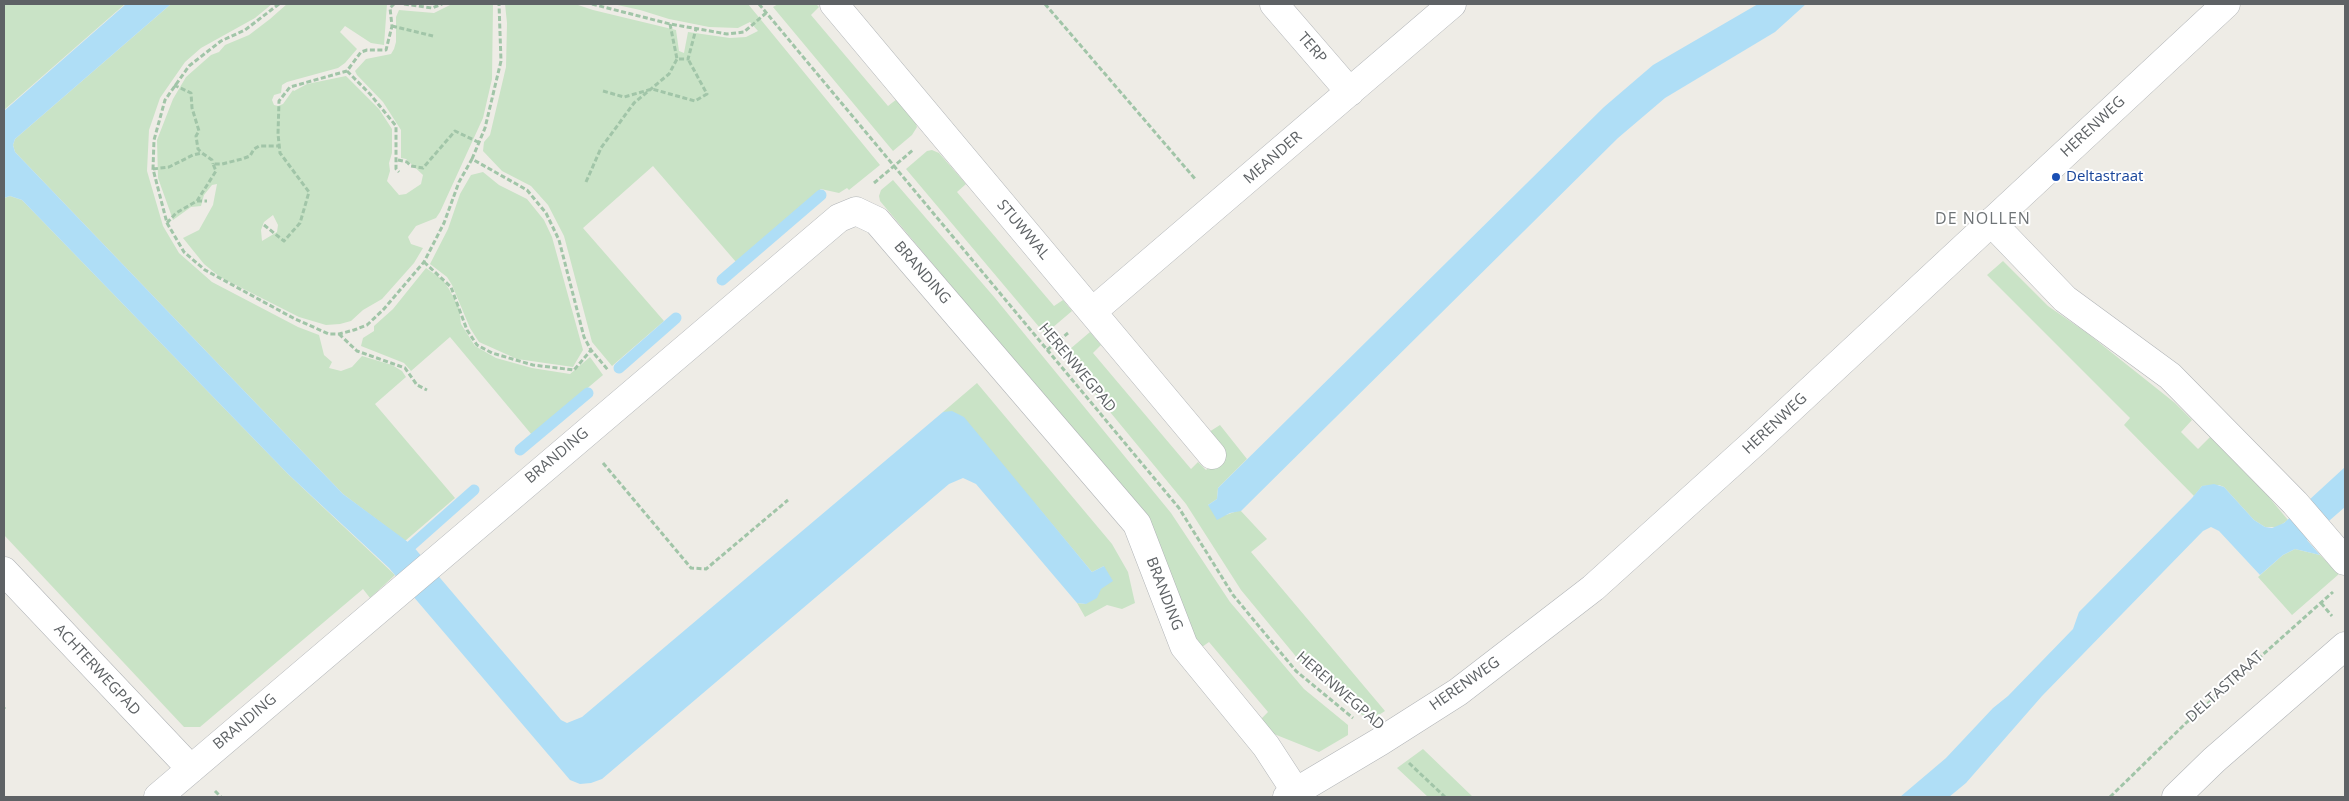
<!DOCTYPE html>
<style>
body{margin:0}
#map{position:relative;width:2349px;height:801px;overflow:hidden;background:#eeece6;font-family:"Open Sans",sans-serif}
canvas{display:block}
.frame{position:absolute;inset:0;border:5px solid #5e6265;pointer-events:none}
</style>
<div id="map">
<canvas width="2349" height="801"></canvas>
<div class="frame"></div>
</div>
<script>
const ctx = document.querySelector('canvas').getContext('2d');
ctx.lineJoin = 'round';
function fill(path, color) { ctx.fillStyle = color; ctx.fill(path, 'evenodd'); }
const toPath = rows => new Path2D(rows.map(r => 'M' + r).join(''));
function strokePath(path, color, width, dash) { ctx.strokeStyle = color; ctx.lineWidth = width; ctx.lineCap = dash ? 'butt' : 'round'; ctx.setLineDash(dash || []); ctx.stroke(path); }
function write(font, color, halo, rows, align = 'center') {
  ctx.font = font + ' "Open Sans",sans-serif'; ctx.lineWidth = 4; ctx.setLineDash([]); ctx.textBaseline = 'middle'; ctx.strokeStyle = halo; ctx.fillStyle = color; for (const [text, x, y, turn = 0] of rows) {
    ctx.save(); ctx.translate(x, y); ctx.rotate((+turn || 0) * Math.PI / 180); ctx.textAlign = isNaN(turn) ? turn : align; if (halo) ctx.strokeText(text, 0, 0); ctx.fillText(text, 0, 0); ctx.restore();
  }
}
const green = toPath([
 [4,4,125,4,4,110],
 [171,4,272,4,255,18,201,48,185,62,160,98,149,130,147,171,163,226,179,253,212,282,298,327,319,335,324,355,332,362,329,368,341,371,352,367,362,356,392,365,402,371,406,377,375,404,455,498,405,541,343,494,15,152,13,145,15,139],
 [287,4,387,4,384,45,371,43,345,26,340,32,357,49,345,63,338,68,287,82,282,85,281,93,274,95,272,100,274,105,278,106,283,104,293,90,294,91,307,84,346,76,379,109,392,129,392,153,389,163,390,171,387,181,399,195,406,194,421,184,423,175,406,159,401,158,401,130,383,102,357,75,355,71,366,59,391,54,394,49,396,42,396,17,399,10,434,13,452,4,493,4,492,79,483,118,440,212,436,218,416,226,408,237,411,244,423,248,414,263,382,299,363,310,351,321,340,324,326,325,299,317,220,277,204,264,183,238,199,230,213,205,217,184,212,185,204,195,201,206,191,207,173,220,158,178,157,140,173,99,186,77,211,55,219,52,225,45,249,35,270,19],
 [273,215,278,225,277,232,262,241,261,230,264,222],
 [505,4,575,4,593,10,676,30,679,51,684,53,688,32,730,38,746,37,758,31,750,22,738,28,709,27,669,19,640,10,613,4,748,4,880,165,849,190,847,188,839,193,821,189,736,262,653,166,583,228,664,321,612,366,592,342,564,236,548,205,531,186,502,171,483,151,484,142,490,135,506,67,507,23],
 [778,4,816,4,819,7,811,15,888,106,897,99,915,121,917,127,912,135,893,151,773,7],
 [932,150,939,153,966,184,957,192,1054,306,1063,300,1072,311,1045,334,906,169,927,151],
 [483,172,499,185,527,199,544,220,552,237,583,350,573,367,517,359,479,342,470,328,452,285,447,277,430,264,448,229,460,194,471,175],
 [893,180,995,298,1171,513,1230,602,1304,689,1348,725,1348,735,1319,752,1274,734,1261,719,1268,712,1209,642,1202,647,1189,627,1139,510,880,201,879,196,881,190],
 [10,196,22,200,288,474,395,575,370,598,363,589,200,727,184,727,4,535,4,198],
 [2003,261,2048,306,2087,333,2175,403,2192,420,2181,432,2198,449,2210,437,2268,496,2288,520,2278,527,2265,527,2254,520,2224,487,2219,485,2202,486,2194,496,2124,425,2130,418,1987,275],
 [426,268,443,280,449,289,459,308,461,324,475,346,496,358,532,368,570,374,590,357,603,375,532,435,450,337,411,371,404,363,361,346,363,338,374,331,374,326,393,309],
 [1090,332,1101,345,1093,353,1191,469,1198,462,1206,470,1225,452,1209,432,1220,425,1247,459,1218,488,1217,499,1208,505,1226,515,1240,510,1267,539,1251,552,1385,711,1371,720,1367,719,1303,665,1241,590,1186,504,1063,355],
 [977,383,1112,544,1128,572,1135,603,1122,609,1107,605,1085,617,1077,603,1086,604,1104,566,1092,572,1036,505,943,412],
 [2295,549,2320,555,2339,574,2292,615,2258,577,2283,555],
 [1423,749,1473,797,1428,797,1397,768]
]);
const water = toPath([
 [126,4,171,4,15,139,13,145,15,152,343,494,412,545,561,720,567,723,582,717,943,412,952,411,964,417,1092,572,1104,566,1113,581,1101,589,1097,598,1086,604,1077,603,976,484,963,478,949,484,602,779,591,783,580,784,570,780,389,568,288,474,22,200,10,196,4,198,4,111],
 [1758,4,1806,4,1775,32,1665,98,1618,138,1241,511,1230,513,1217,520,1208,505,1217,499,1218,488,1604,107,1653,65],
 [2345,467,2345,507,2307,540,2320,555,2295,549,2283,555,2260,575,2219,531,2211,527,2203,531,2042,696,1966,783,1949,797,1900,797,1946,758,1993,708,2008,696,2073,629,2079,612,2192,498,2202,486,2214,484,2224,487,2254,520,2265,527,2272,528,2284,523]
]);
const stream = toPath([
 [722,280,821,195],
 [619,368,676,318],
 [520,450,588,393],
 [412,545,474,490]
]);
const path = toPath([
 [279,4,245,30,221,41,189,66,165,100,154,140,153,169,167,223,184,252,205,270,295,319,329,334,339,334,354,330,367,325,383,310,424,262,444,223,459,182,472,159,527,190,546,213,559,240,584,337,591,350,608,370],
 [404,4,432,8,442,4],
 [592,4,670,24,727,34,744,32,766,13],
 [759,4,1179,508,1233,595,1296,671,1353,718],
 [1045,4,1196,180],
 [670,24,677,59],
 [392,26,433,36],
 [347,71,370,94,396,126,396,169,399,172],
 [174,85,191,93,192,108,199,131,196,136,198,149,202,153],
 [603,91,624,97,652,89,695,101,707,94,688,59],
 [472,159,485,128,501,61,499,4],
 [398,160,407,162,411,166,423,168,455,131,478,142],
 [153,169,169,167,193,155,202,153,212,160,213,164],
 [586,182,601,148,634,103,669,74,677,59,688,59,696,29],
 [874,183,913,150],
 [197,201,207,201],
 [167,223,176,213,197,201,216,171,213,164,222,164,242,159,250,156,254,149,259,146,280,146],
 [264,225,284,241,300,223,309,192,280,153,278,134,279,101,290,87,347,71,361,52,367,50,386,50,392,26,390,8,394,4],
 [424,262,451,287,467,330,477,345,492,353,533,365,574,370,591,350],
 [339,334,357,351,405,368,417,385,427,390],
 [1047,350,1068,333],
 [603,463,691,568,706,569,788,500],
 [2321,603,2332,616],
 [4,708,5,707],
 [1409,763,1445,797],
 [215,791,221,797],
 [2110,797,2186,723,2333,592]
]);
const minor = toPath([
 [834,4,1212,455],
 [1274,4,1350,92],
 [1991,222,2065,299,2170,376,2295,503,2345,561],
 [1093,311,1452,4],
 [4,571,191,769],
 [158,797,839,218,856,211,877,221,1137,524,1184,646,1266,746,1296,792],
 [2176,797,2214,760,2345,646]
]);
const tertiary = toPath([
 [1287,797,1381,741,1458,692,1593,588,1756,441,2226,4]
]);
const markers = [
 [2056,177,5,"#1a4fb4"]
];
const streetNames = [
 ["TERP",1312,48,49],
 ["HERENWEG",2093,127,-43],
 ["MEANDER",1273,158,-41],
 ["STUWWAL",1023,230,50],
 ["BRANDING",922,273,49],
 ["HERENWEGPAD",1077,368,50],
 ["HERENWEG",1775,424,-43],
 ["BRANDING",557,456,-40],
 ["BRANDING",1164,594,69],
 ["ACHTERWEGPAD",97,670,47],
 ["HERENWEG",1465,684,-35],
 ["DELTASTRAAT",2225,687,-42],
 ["HERENWEGPAD",1340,691,41],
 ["BRANDING",245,722,-40]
];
const transitNames = [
 ["Deltastraat",2066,177]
];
const neighbourhoodNames = [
 ["DE NOLLEN",1983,219]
];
fill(green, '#c9e3c6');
fill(water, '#afdef6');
strokePath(stream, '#afdef6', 11);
strokePath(minor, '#b1b4b7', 29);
strokePath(tertiary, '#b1b4b7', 29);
strokePath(path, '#a1c5a8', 3, [5, 2.5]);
strokePath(minor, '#fff', 28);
strokePath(tertiary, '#fff', 28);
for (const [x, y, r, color] of markers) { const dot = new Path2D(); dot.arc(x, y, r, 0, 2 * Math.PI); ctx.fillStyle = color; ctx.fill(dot); strokePath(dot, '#fff', 2); }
write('15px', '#5e6265', '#fff', streetNames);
write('15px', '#164399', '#fff', transitNames, 'left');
ctx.letterSpacing = '1px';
write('16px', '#6f7477', '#fff', neighbourhoodNames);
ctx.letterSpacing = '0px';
</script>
